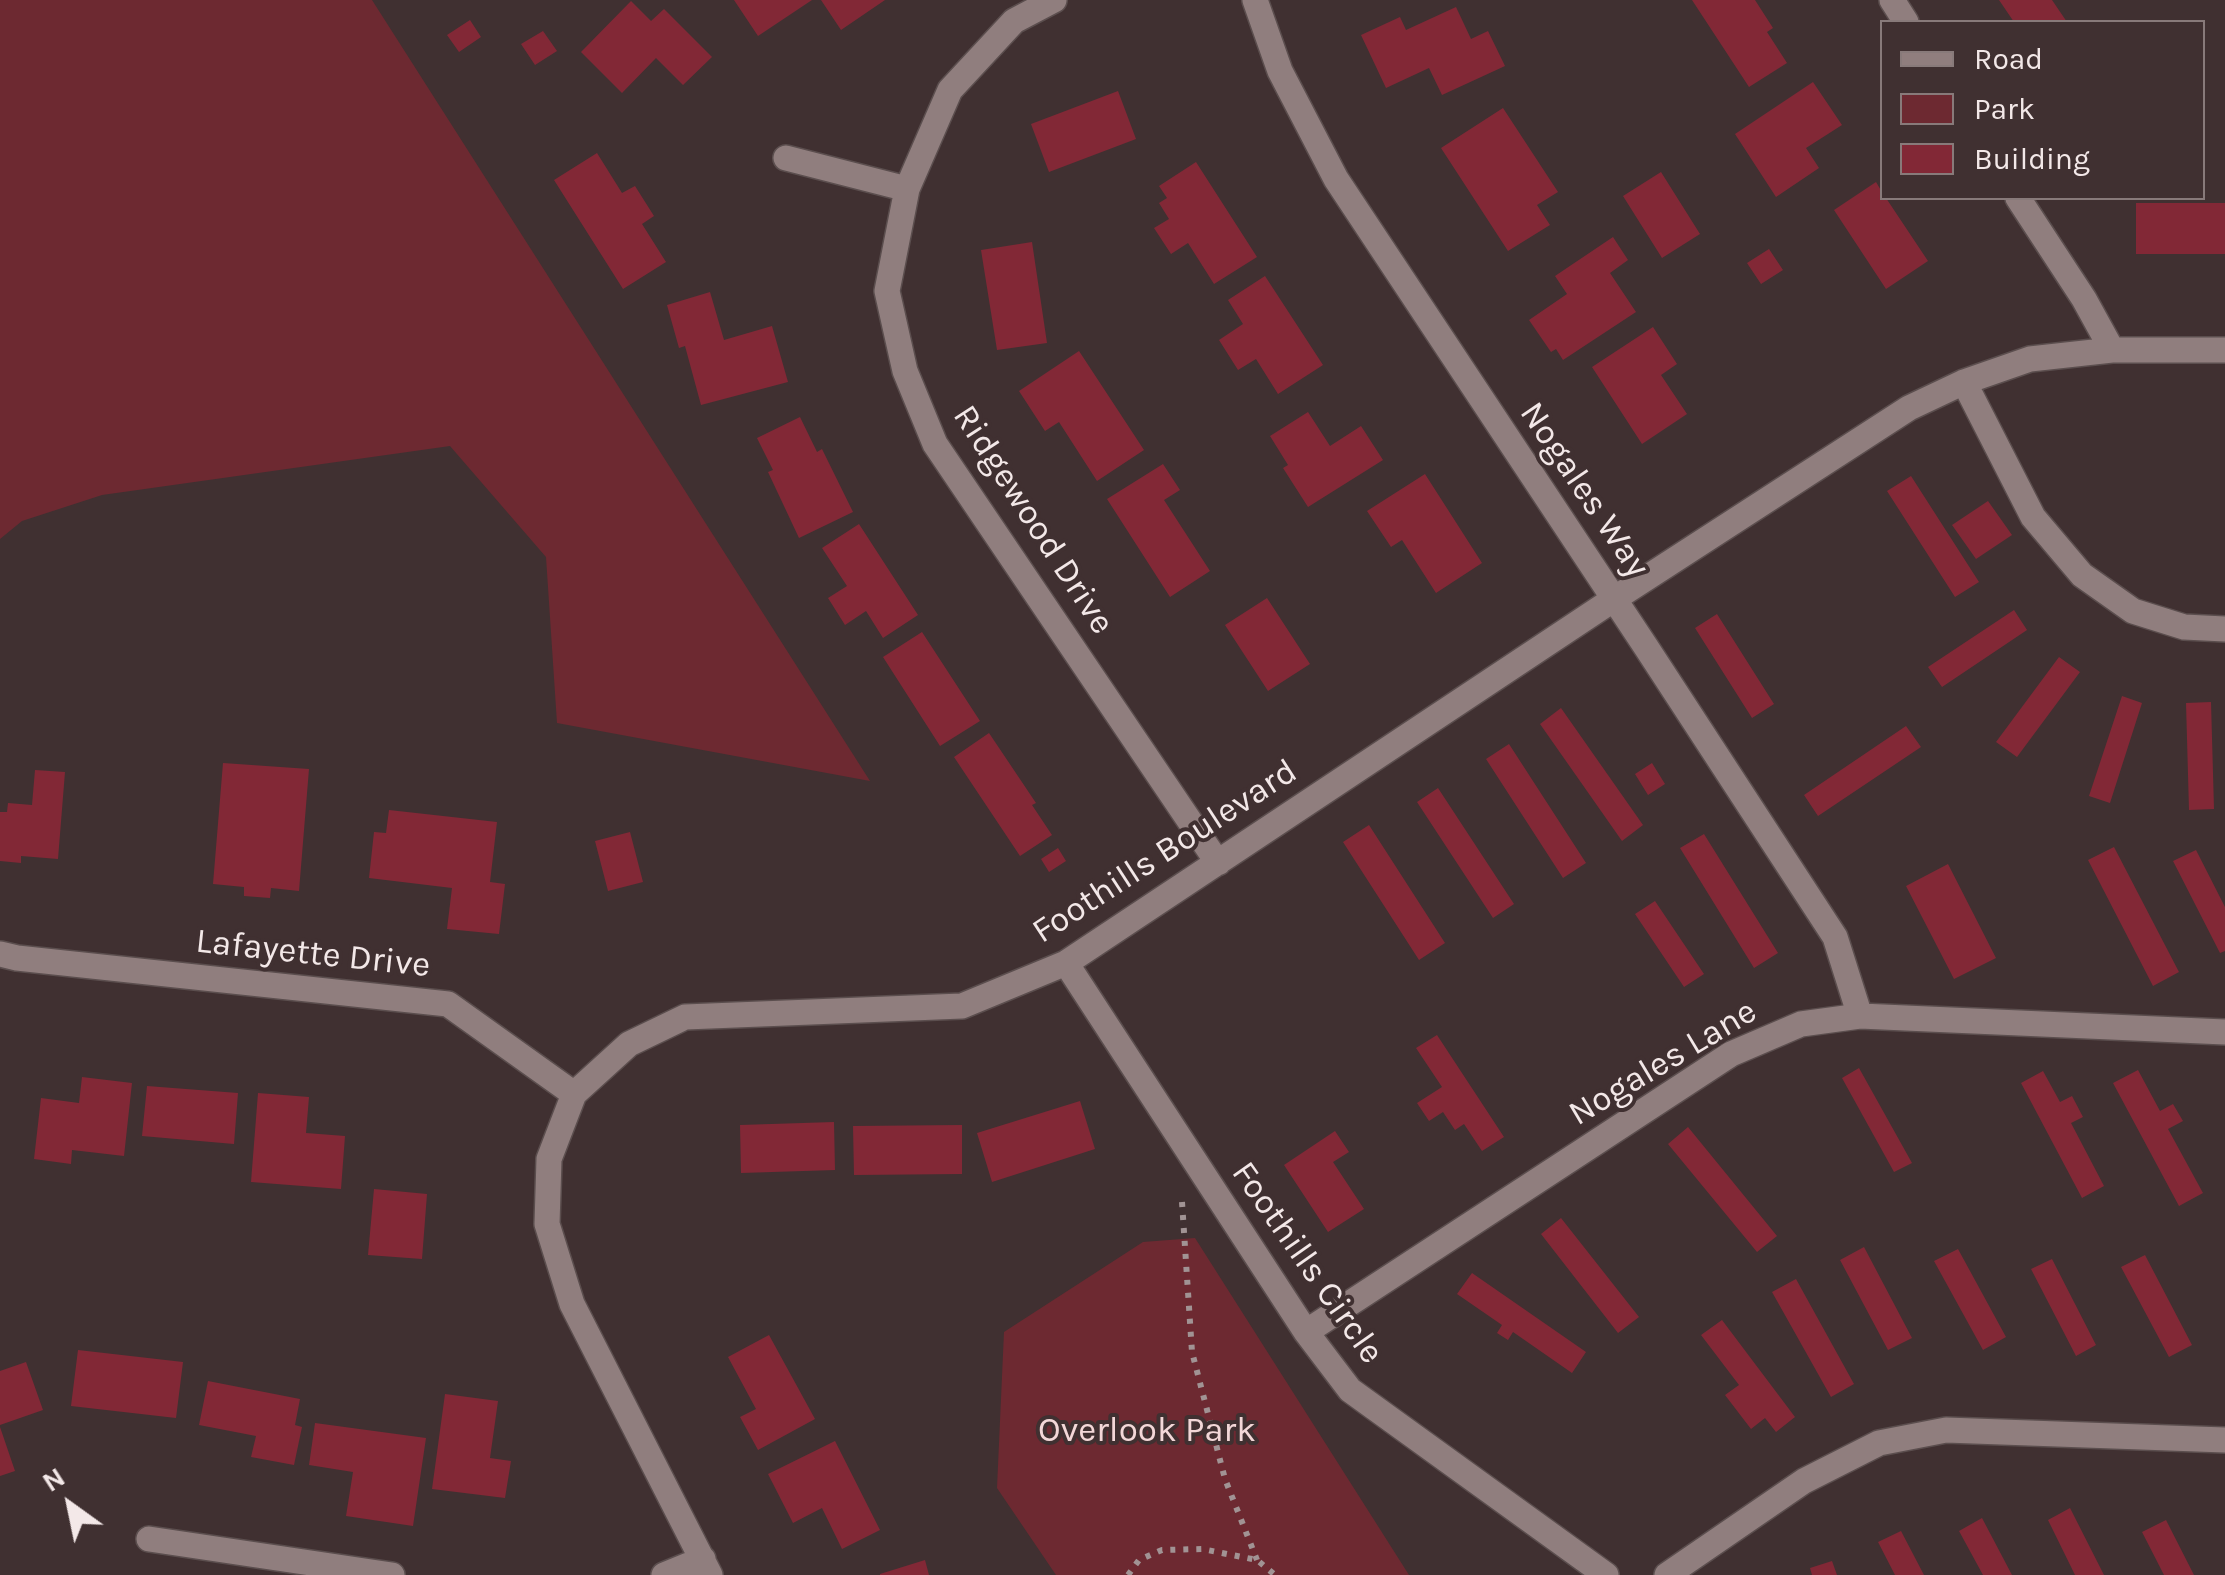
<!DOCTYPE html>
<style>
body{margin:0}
#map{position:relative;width:2225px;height:1575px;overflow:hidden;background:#403031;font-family:Karla,sans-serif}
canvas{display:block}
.legend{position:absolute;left:1880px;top:20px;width:325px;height:180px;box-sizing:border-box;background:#403031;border:2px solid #887a7a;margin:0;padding:12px 18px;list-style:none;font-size:30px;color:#f3e8e8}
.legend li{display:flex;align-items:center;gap:20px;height:50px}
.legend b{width:50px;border:2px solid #887a7a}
.north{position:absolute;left:20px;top:1455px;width:100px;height:100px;-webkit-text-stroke:8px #403031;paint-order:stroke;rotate:327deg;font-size:28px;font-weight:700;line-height:40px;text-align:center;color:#f3e8e8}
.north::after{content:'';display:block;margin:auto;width:35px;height:45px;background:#f3e8e8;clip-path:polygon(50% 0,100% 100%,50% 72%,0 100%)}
</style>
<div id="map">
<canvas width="2225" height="1575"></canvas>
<ul class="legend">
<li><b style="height:12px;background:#907e7e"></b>Road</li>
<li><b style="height:28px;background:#6d2931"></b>Park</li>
<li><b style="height:28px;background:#822836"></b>Building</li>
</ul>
<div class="north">N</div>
</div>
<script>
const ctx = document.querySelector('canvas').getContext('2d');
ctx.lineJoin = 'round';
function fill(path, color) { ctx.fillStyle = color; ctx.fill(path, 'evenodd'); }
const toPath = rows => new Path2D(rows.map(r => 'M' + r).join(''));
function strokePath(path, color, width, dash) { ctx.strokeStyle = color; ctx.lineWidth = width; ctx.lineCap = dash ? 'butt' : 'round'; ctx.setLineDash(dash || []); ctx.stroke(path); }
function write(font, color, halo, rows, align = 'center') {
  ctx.font = font + ' Karla,sans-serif'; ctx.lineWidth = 8; ctx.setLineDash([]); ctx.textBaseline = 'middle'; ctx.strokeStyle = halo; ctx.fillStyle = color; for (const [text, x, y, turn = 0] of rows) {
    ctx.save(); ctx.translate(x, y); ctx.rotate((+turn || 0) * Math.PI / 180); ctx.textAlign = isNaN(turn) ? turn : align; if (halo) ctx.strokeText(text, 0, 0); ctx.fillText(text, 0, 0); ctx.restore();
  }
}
const green = toPath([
 [0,0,372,0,870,781,557,723,546,557,450,446,102,495,22,521,0,539],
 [1195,1238,1409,1575,1056,1575,997,1488,1004,1332,1143,1242]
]);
const building = toPath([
 [734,0,812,0,758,36],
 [821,0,885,0,841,30],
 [1692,0,1755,0,1773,28,1767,32,1787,63,1749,87],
 [1999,0,2052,0,2067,22,2014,22],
 [631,1,651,21,664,9,712,57,683,85,656,58,622,93,581,52],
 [1456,7,1471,39,1488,31,1505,66,1442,95,1429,68,1386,88,1361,35,1400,17,1406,30],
 [470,20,481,37,459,52,447,35],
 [543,31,557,51,535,65,521,44],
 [1813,82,1842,125,1806,148,1819,168,1776,197,1735,134],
 [1118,91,1136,139,1049,172,1031,124],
 [1503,108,1558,192,1537,205,1550,225,1508,251,1441,148],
 [597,153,622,193,635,186,654,216,642,224,666,262,623,289,554,180],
 [1196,162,1257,257,1214,284,1188,243,1171,254,1154,228,1169,219,1159,203,1167,198,1159,186],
 [1661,172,1700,234,1662,258,1623,196],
 [1876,182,1882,192,1882,198,1886,198,1928,261,1886,289,1834,210],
 [2136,203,2225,203,2225,254,2136,254],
 [1613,237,1628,260,1610,273,1636,312,1563,360,1556,349,1551,352,1529,320,1567,294,1555,276],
 [1032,242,1047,343,997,350,981,250],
 [1769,249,1783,270,1761,284,1747,263],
 [1265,276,1323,365,1278,394,1256,359,1238,370,1219,340,1243,324,1228,300],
 [710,292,724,340,772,326,788,382,701,405,685,346,679,348,667,305],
 [1653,327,1677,364,1661,375,1687,414,1642,444,1592,367],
 [1079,351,1144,450,1097,481,1059,422,1045,431,1019,391],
 [1308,412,1330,446,1361,426,1383,460,1308,507,1283,468,1288,465,1270,436],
 [800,417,817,452,822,449,853,512,799,538,768,472,773,470,757,438],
 [1163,464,1180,490,1164,500,1210,571,1170,597,1107,499],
 [1425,474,1482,563,1436,593,1402,540,1391,547,1367,511],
 [1911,476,1979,582,1955,597,1887,491],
 [1988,501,2012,535,1976,559,1952,525],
 [859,524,918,615,883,638,866,611,845,625,828,598,847,586,822,548],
 [1267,598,1310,664,1268,691,1225,625],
 [2014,610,2027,630,1942,687,1928,667],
 [1717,614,1774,704,1752,718,1695,628],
 [922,632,980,721,940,746,883,657],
 [2059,657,2080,672,2017,757,1996,742],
 [2122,696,2142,703,2110,803,2089,796],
 [2211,702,2214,809,2189,810,2186,703],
 [1561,708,1643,825,1622,841,1540,724],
 [1906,726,1921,747,1818,816,1804,795],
 [989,733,1036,803,1032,805,1052,835,1020,856,954,757],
 [1509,744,1586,863,1563,878,1486,759],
 [223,763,309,769,299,891,271,888,270,898,244,896,244,887,213,884],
 [1652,763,1665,784,1648,795,1635,774],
 [35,770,65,772,58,859,21,856,21,863,0,861,0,812,7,812,8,803,32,805],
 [1438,788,1514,904,1493,918,1417,802],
 [389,810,497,822,490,882,505,884,499,934,447,929,452,888,369,878,374,832,386,833],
 [1369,825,1445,943,1419,960,1343,842],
 [630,832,643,882,608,891,595,841],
 [1704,834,1778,953,1754,968,1680,848],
 [2114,847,2179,972,2153,986,2088,860],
 [1058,848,1066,861,1049,872,1041,859],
 [2196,850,2225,907,2225,951,2220,953,2173,861],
 [1948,864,1996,958,1954,979,1906,886],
 [1655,901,1704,974,1684,987,1635,914],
 [1437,1035,1504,1137,1482,1151,1464,1124,1455,1130,1443,1112,1429,1121,1417,1103,1442,1087,1416,1048],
 [1859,1068,1912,1163,1894,1172,1842,1078],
 [2138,1070,2160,1111,2173,1104,2183,1121,2168,1129,2203,1193,2179,1206,2113,1083],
 [2043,1071,2060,1102,2072,1096,2083,1117,2071,1123,2104,1186,2082,1198,2021,1083],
 [82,1077,132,1083,124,1156,72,1150,71,1164,34,1159,41,1098,79,1103],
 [147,1086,238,1093,234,1144,142,1136],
 [258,1093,309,1097,306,1133,345,1136,341,1189,251,1182],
 [1080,1101,1095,1149,992,1182,977,1133],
 [834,1122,835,1170,741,1173,740,1125],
 [962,1125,962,1174,854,1175,853,1126],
 [1688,1127,1777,1236,1757,1252,1668,1144],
 [1335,1131,1349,1152,1333,1162,1364,1209,1328,1232,1284,1165],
 [374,1189,427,1194,422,1259,368,1255],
 [1561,1218,1639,1317,1618,1333,1541,1234],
 [1864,1247,1912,1338,1888,1350,1840,1260],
 [1958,1249,2006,1337,1983,1350,1934,1261],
 [2145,1255,2192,1345,2169,1357,2121,1267],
 [2052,1259,2096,1345,2076,1356,2031,1269],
 [1472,1273,1586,1352,1572,1373,1513,1332,1508,1340,1497,1333,1502,1325,1457,1294],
 [1796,1279,1854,1384,1831,1397,1772,1292],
 [1722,1320,1795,1417,1776,1432,1765,1418,1751,1429,1725,1395,1739,1385,1701,1335],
 [769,1335,815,1419,758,1450,740,1417,756,1409,728,1357],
 [78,1350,183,1362,176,1418,71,1406],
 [26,1362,43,1410,0,1425,0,1371],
 [208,1381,300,1399,295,1425,302,1427,294,1465,251,1457,256,1436,199,1425],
 [445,1394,498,1401,490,1458,511,1461,505,1498,432,1489],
 [315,1423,426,1438,413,1526,346,1516,353,1472,309,1465],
 [0,1427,15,1471,0,1476],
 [835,1441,880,1530,842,1549,822,1508,793,1523,768,1474],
 [2070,1508,2104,1575,2075,1575,2048,1520],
 [1982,1518,2012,1575,1983,1575,1959,1531],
 [2166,1520,2194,1575,2164,1575,2142,1532],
 [1901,1531,1924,1575,1895,1575,1878,1542],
 [925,1560,929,1575,880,1575,880,1574],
 [1832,1561,1837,1575,1812,1575,1810,1568]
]);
const path = toPath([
 [1182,1202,1192,1352,1225,1479,1257,1560],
 [1128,1575,1139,1560,1162,1550,1202,1549,1257,1560,1275,1575]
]);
const minor = toPath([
 [1054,0,1014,21,950,90,907,189,887,291,905,371,935,444,1218,863],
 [1255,0,1280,71,1336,179,1646,647,1835,937,1860,1016],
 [1892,0,1906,22],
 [786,158,907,189],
 [2018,198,2084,299,2112,350],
 [1964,382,2033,517,2082,575,2133,611,2184,627,2225,629],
 [0,954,17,958,448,1004,574,1094],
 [1066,963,1306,1332,1350,1390,1606,1575],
 [1306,1332,1731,1054,1801,1024,1860,1016,2225,1032],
 [149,1539,392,1575],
 [664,1575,703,1559],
 [710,1575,572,1304,547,1224,549,1159,574,1094,629,1044,685,1017,962,1006,1066,963,1614,599,1909,408,1964,382,2030,359,2112,350,2225,350],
 [1667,1575,1804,1481,1879,1443,1946,1430,2225,1440]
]);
const streetNames = [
 ["Nogales Way",1584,490,56],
 ["Ridgewood Drive",1033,520,57],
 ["Foothills Boulevard",1165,852,-33],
 ["Lafayette Drive",313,954,6],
 ["Nogales Lane",1663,1063,-31],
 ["Foothills Circle",1307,1263,55]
];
const parkNames = [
 ["Overlook Park",1147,1431]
];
fill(green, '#6d2931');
fill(building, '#822836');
strokePath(minor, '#5b4e4e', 28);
strokePath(path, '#a19394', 6, [5, 8]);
strokePath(minor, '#907e7e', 25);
write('35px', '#f3e8e8', '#403031', streetNames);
write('35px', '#f3d7d8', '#403031', parkNames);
</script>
